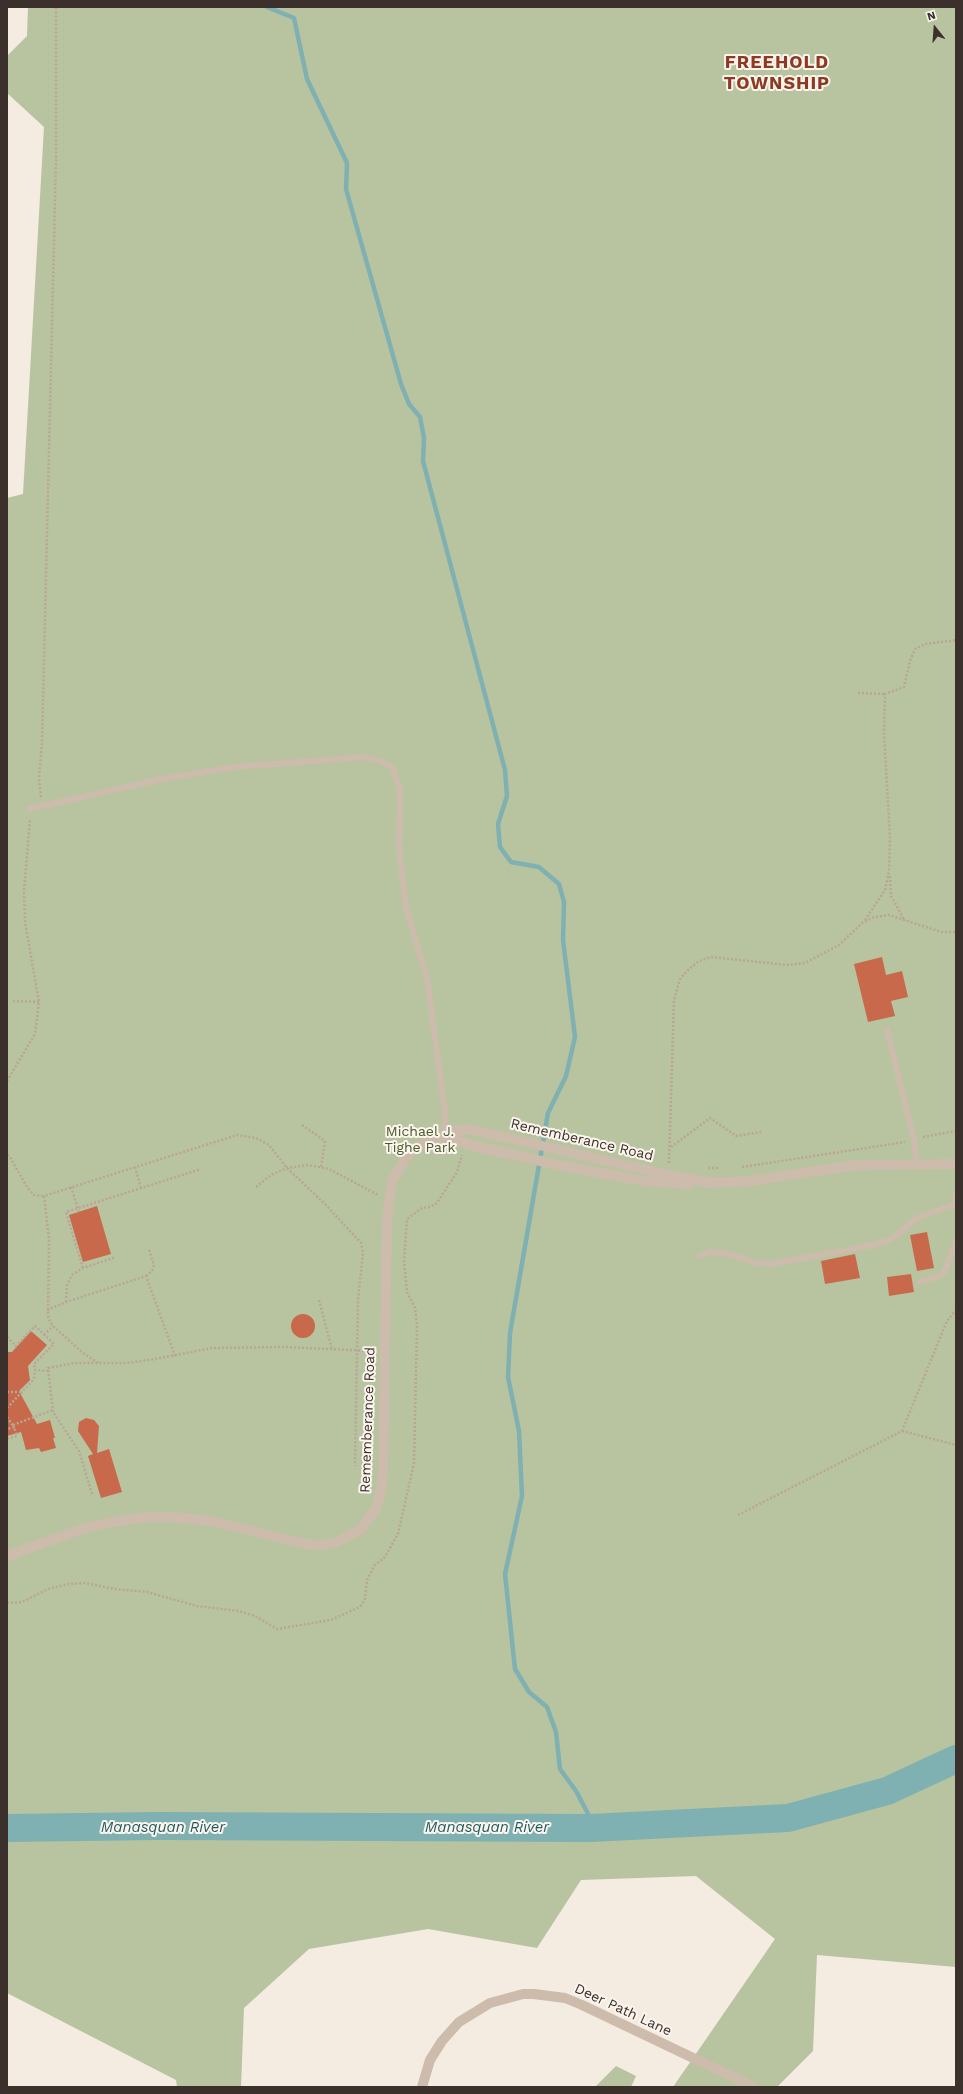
<!DOCTYPE html>
<style>
body{margin:0}
#map{position:relative;width:963px;height:2094px;overflow:hidden;background:#f4ebe1;font-family:"Work Sans",sans-serif}
canvas{display:block}
.frame{position:absolute;inset:0;border:8px solid #3b302b;pointer-events:none}
.north{position:absolute;left:915px;top:8px;width:40px;height:40px;-webkit-text-stroke:3px #fbf5ee;paint-order:stroke;rotate:343deg;font-size:11px;font-weight:700;line-height:16px;text-align:center;color:#3b302b}
.north::after{content:'';display:block;margin:auto;width:14px;height:18px;background:#3b302b;clip-path:polygon(50% 0,100% 100%,50% 72%,0 100%)}
</style>
<div id="map">
<canvas width="963" height="2094"></canvas>
<div class="frame"></div>
<div class="north">N</div>
</div>
<script>
const ctx = document.querySelector('canvas').getContext('2d');
ctx.lineJoin = 'round';
function fill(path, color) { ctx.fillStyle = color; ctx.fill(path, 'evenodd'); }
const toPath = rows => new Path2D(rows.map(r => 'M' + r).join(''));
function strokePath(path, color, width, dash) { ctx.strokeStyle = color; ctx.lineWidth = width; ctx.lineCap = dash ? 'butt' : 'round'; ctx.setLineDash(dash || []); ctx.stroke(path); }
function write(font, color, halo, rows, align = 'center') {
  ctx.font = font + ' "Work Sans",sans-serif'; ctx.lineWidth = 4; ctx.setLineDash([]); ctx.textBaseline = 'middle'; ctx.strokeStyle = halo; ctx.fillStyle = color; for (const [text, x, y, turn = 0] of rows) {
    ctx.save(); ctx.translate(x, y); ctx.rotate((+turn || 0) * Math.PI / 180); ctx.textAlign = isNaN(turn) ? turn : align; if (halo) ctx.strokeText(text, 0, 0); ctx.fillText(text, 0, 0); ctx.restore();
  }
}
const green = toPath([
 [28,7,956,7,956,1967,817,1955,813,2051,777,2087,673,2087,775,1939,696,1876,581,1880,537,1948,428,1929,309,1949,244,2008,241,2087,177,2087,176,2080,7,1993,7,498,23,494,44,127,7,93,7,56,27,36],
 [616,2066,636,2076,631,2087,595,2087]
]);
const stream = toPath([
 [267,7,294,18,307,79,347,163,346,189,401,384,409,404,420,417,424,438,423,461,505,770,507,796,498,824,500,847,511,862,539,867,559,884,564,902,563,940,575,1037,566,1076,548,1113,510,1333,508,1377,519,1431,522,1496,505,1574,515,1669,529,1692,547,1707,556,1732,560,1769,576,1791,595,1827]
]);
const river = toPath([
 [7,1828,159,1826,591,1828,788,1818,887,1791,956,1759]
]);
const building = toPath([
 [882,957,886,975,902,971,908,997,891,1001,895,1016,868,1022,854,964],
 [97,1206,111,1254,83,1262,69,1215],
 [927,1232,934,1268,917,1271,910,1235],
 [855,1254,860,1278,825,1284,821,1261],
 [911,1274,914,1292,889,1296,887,1277],
 '291 1326a12 12 0 1 1 24 0a12 12 0 1 1-24 0Z',
 [31,1331,47,1345,28,1366,30,1380,19,1391,37,1424,50,1420,55,1438,53,1438,56,1448,41,1452,39,1448,26,1450,21,1432,7,1436,7,1352,12,1352],
 [86,1418,94,1420,99,1426,97,1453,109,1449,122,1492,101,1498,88,1456,93,1454,78,1431,79,1422]
]);
const path = toPath([
 [858,693,885,694],
 [41,797,39,778,42,743,56,158,56,7],
 [890,876,891,896,905,921],
 [865,920,885,890,889,871,890,838,884,733,885,694,904,687,910,661,915,649,925,644,956,640],
 [13,1001,39,1002],
 [7,1081,35,1034,39,1002,25,922,24,891,30,819],
 [302,1125,325,1141,321,1167],
 [923,1137,956,1131],
 [671,1147,710,1118,736,1136,761,1132],
 [7,1155,10,1157,27,1187,34,1195,44,1196],
 [669,1163,674,1000,680,979,688,970,699,961,711,957,787,965,805,963,839,945,862,923,874,917,889,915,941,932,956,932],
 [135,1167,141,1188],
 [742,1167,905,1142],
 [708,1168,719,1168],
 [71,1187,79,1212],
 [256,1187,271,1175,287,1168,308,1165,329,1169,378,1195],
 [83,1268,66,1212,201,1169],
 [146,1276,152,1271,154,1265,149,1250],
 [319,1300,332,1350],
 [66,1302,67,1285,72,1275,83,1268,116,1257],
 [47,1310,66,1302,146,1276,175,1356],
 [44,1335,53,1326],
 [7,1337,16,1346,35,1326,54,1344,34,1364,35,1370],
 [98,1363,83,1353,53,1326,48,1318,49,1238,44,1196,237,1135,256,1138,269,1145,287,1168,325,1204,361,1243,363,1253,358,1300,355,1466],
 [7,1392,22,1392],
 [7,1408,34,1379,35,1370,49,1371],
 [7,1417,14,1427,8,1429],
 [13,1425,53,1410],
 [902,1431,956,1445],
 [7,1439,17,1436,14,1427],
 [92,1494,79,1451,53,1412,48,1368,75,1363,126,1363,155,1359,212,1348,284,1347,374,1351],
 [738,1515,902,1431,947,1321,956,1310],
 [7,1603,22,1602,48,1589,69,1584,85,1583,114,1589,147,1592,197,1606,239,1611,255,1616,277,1629,331,1620,360,1607,365,1599,367,1580,375,1565,385,1557,398,1534,414,1463,417,1327,415,1308,407,1292,404,1261,407,1219,422,1208,430,1207,437,1203,457,1172,462,1155]
]);
const service = toPath([
 [29,809,162,779,235,767,365,757,381,761,392,767,400,790,399,848,406,908,427,978,445,1112,444,1135],
 [887,1030,914,1140,917,1163],
 [699,1256,710,1252,725,1253,757,1263,771,1264,878,1244,890,1240,917,1218,955,1204,956,1194],
 [920,1282,942,1275,947,1266,956,1241]
]);
const minor = toPath([
 [444,1135,470,1145,554,1164,643,1181,689,1184],
 [707,1183,750,1181,856,1165,956,1164],
 [7,1556,85,1528,106,1523,147,1517,172,1517,211,1521,306,1544,323,1545,337,1542,360,1530,375,1510,380,1496,383,1473,387,1223,390,1193,393,1179,406,1158,414,1149,428,1142,455,1131,469,1129,673,1176,714,1183],
 [422,2087,430,2060,442,2041,459,2022,490,2003,523,1994,534,1994,565,1998,582,2005,754,2087]
]);
const parkNames = [
 ["Michael J.",420,1132],
 ["Tighe Park",420,1148]
];
const streetNames = [
 ["Rememberance Road",582,1140,13],
 ["Rememberance Road",368,1420,-88],
 ["Deer Path Lane",623,2010,25]
];
const waterNames = [
 ["Manasquan River",163,1828],
 ["Manasquan River",487,1828]
];
const districtNames = [
 ["FREEHOLD",777,63],
 ["TOWNSHIP",777,84]
];
fill(green, '#b8c4a0');
strokePath(stream, '#7fb0b2', 4.5);
strokePath(river, '#7fb0b2', 28);
fill(building, '#c8694b');
strokePath(path, '#b9a596', 2.5, [2, 2]);
strokePath(service, '#cdbbac', 6);
strokePath(minor, '#cdbbac', 10);
write('14px', '#4a5a2e', '#fbf5ee', parkNames);
write('14px', '#3b302b', '#fbf5ee', streetNames);
write('italic 15px', '#1f5a5e', '#fbf5ee', waterNames);
ctx.letterSpacing = '1px';
write('bold 18px', '#8c3b22', '#fbf5ee', districtNames);
ctx.letterSpacing = '0px';
</script>
